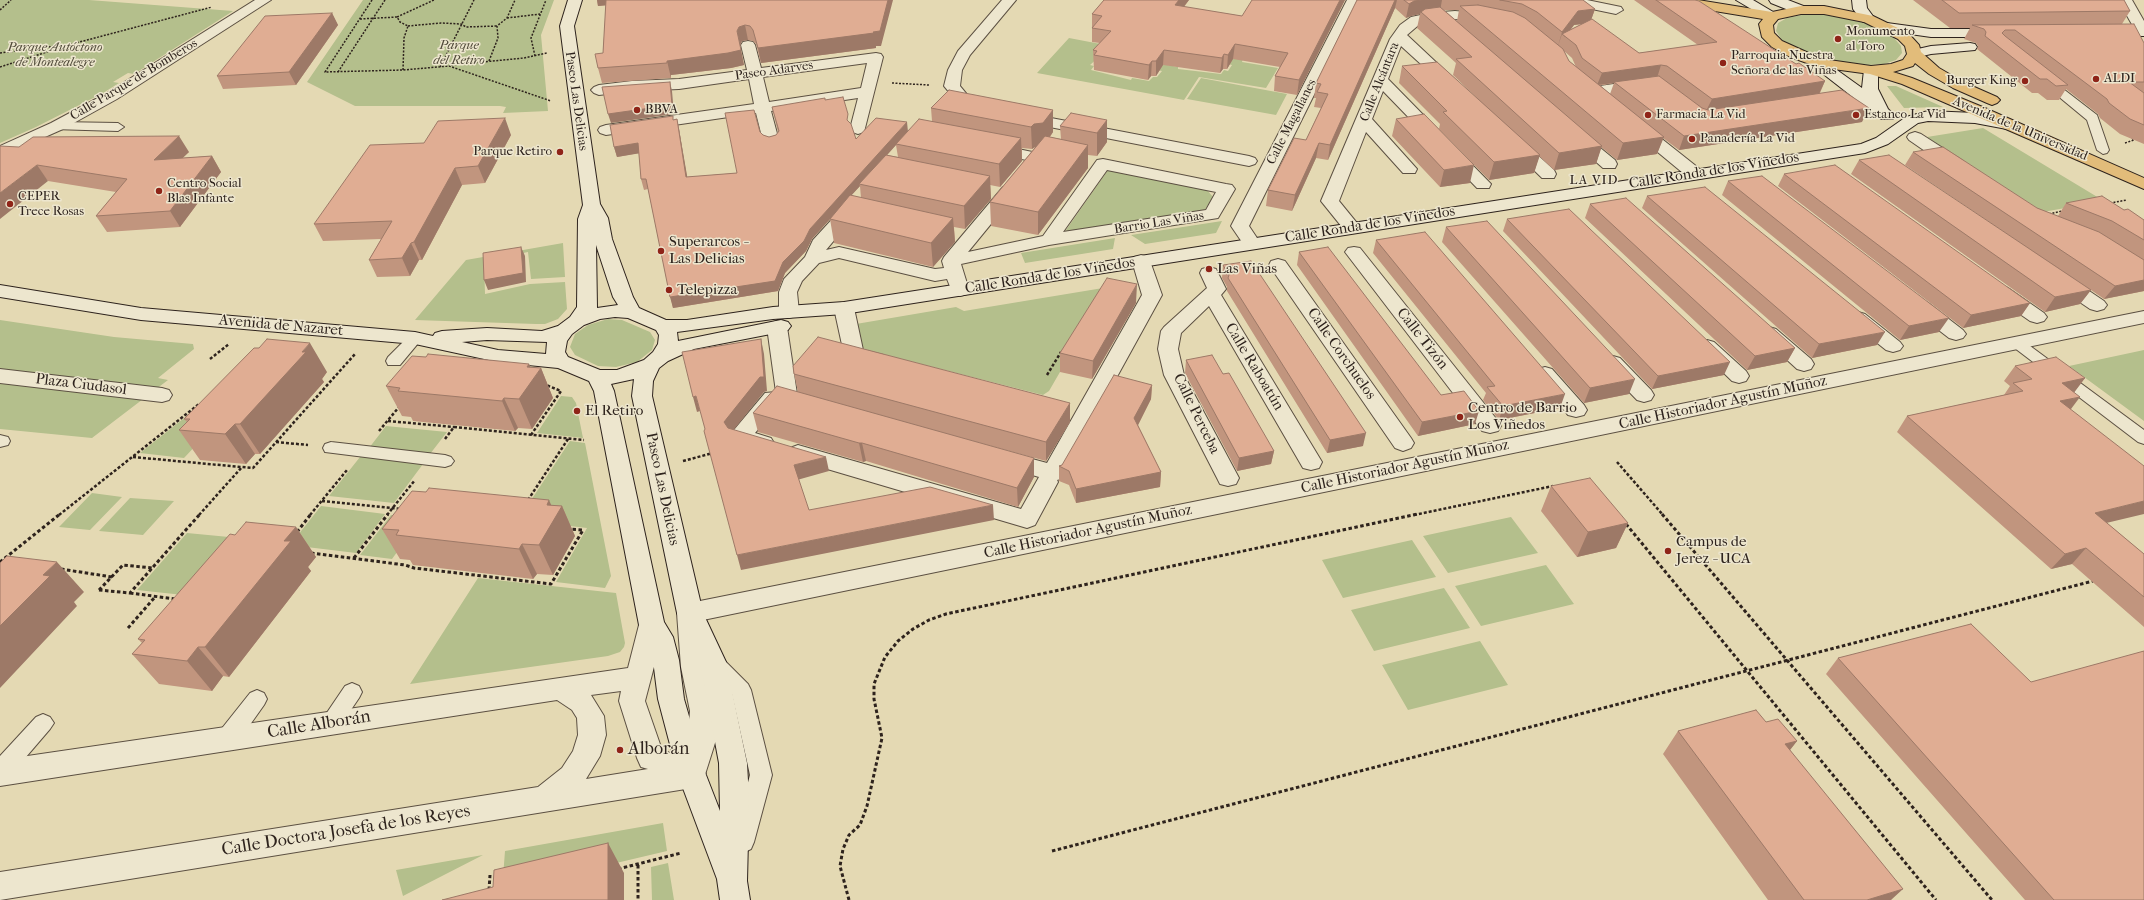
<!DOCTYPE html>
<meta charset="utf-8">
<style>
body{margin:0}
canvas{display:block;background:#e4d9b3}
</style>
<canvas width="2144" height="900"></canvas>
<script>
const ctx = document.querySelector('canvas').getContext('2d');
ctx.lineJoin = 'round';
function fill(path, color) { ctx.fillStyle = color; ctx.fill(path, 'evenodd'); }
const toPath = rows => new Path2D(rows.map(r => 'M' + r).join(''));
function strokePath(path, color, width, dash) { ctx.strokeStyle = color; ctx.lineWidth = width; ctx.lineCap = dash ? 'butt' : 'round'; ctx.setLineDash(dash || []); ctx.stroke(path); }
function write(font, color, halo, rows, align = 'center') {
  ctx.font = font + ' "IM FELL French Canon",serif'; ctx.lineWidth = 3; ctx.setLineDash([]); ctx.textBaseline = 'middle'; ctx.strokeStyle = halo; ctx.fillStyle = color; for (const [text, x, y, turn = 0] of rows) {
    ctx.save(); ctx.translate(x, y); ctx.rotate((+turn || 0) * Math.PI / 180); ctx.textAlign = isNaN(turn) ? turn : align; if (halo) ctx.strokeText(text, 0, 0); ctx.fillText(text, 0, 0); ctx.restore();
  }
}
const green = toPath([
 [0,0,89,0,233,11,134,74,128,73,113,82,119,83,103,93,36,127,0,143],
 [363,0,554,0,541,35,548,111,503,113,506,107,500,106,355,106,307,82],
 [1821,14,1862,22,1881,29,1894,38,1901,46,1902,53,1896,60,1884,64,1868,65,1828,61,1793,48,1782,40,1776,31,1778,23,1787,18,1802,15],
 [1069,38,1111,46,1090,65,1094,66,1091,70,1131,80,1132,78,1149,81,1153,77,1157,77,1162,71,1152,69,1157,63,1178,67,1178,69,1221,74,1224,70,1228,71,1232,65,1223,63,1227,57,1243,59,1242,62,1278,68,1266,88,1199,77,1184,100,1037,73],
 [1201,78,1287,94,1276,115,1187,99],
 [1887,86,1896,86,1943,107,1904,108],
 [1983,128,2104,201,2043,212,1927,137],
 [1108,170,1207,190,1213,197,1204,211,1067,232,1066,230],
 [1222,221,1216,233,1145,244,1131,235],
 [1115,238,1113,249,1025,263,1021,253],
 [563,243,565,277,531,279,528,252,484,261,485,294,530,284,565,282,567,309,558,319,545,324,536,324,415,320,466,260],
 [1103,288,1060,372,1049,391,1043,395,866,350,860,345,856,324,956,307,964,311],
 [608,319,622,320,650,332,655,340,652,350,637,362,616,367,598,366,575,355,570,347,575,334,588,325],
 [0,320,114,337,193,344,194,349,158,378,168,380,92,438,0,429],
 [2144,350,2144,421,2069,366],
 [561,396,572,397,576,403,583,438,537,433],
 [198,407,230,409,184,458,140,453],
 [386,426,447,432,430,454,369,448],
 [570,441,585,443,611,576,605,588,556,582,587,528,518,520],
 [360,457,423,464,394,503,329,496],
 [92,493,122,497,90,530,59,527],
 [130,498,174,501,143,535,99,531],
 [321,506,385,514,356,553,290,545],
 [391,515,422,518,392,559,360,555],
 [1511,517,1538,553,1448,573,1423,536],
 [187,533,250,539,202,597,137,590],
 [1412,540,1436,577,1343,598,1322,560],
 [1546,565,1574,604,1481,626,1455,586],
 [478,578,616,593,625,643,624,647,620,652,608,656,410,684],
 [1444,588,1470,628,1374,651,1351,610],
 [1480,641,1508,685,1408,710,1382,665],
 [663,823,667,851,502,890,505,851],
 [483,855,403,896,396,870],
 [668,863,674,900,652,900,651,867]
]);
const pathFar2 = toPath([
 [372,0,325,72,403,70,449,66,551,101],
 [0,10,11,0],
 [507,18,540,14],
 [360,19,397,17],
 [408,26,441,23,461,24,466,27,497,26],
 [0,53,65,45],
 [535,56,531,38,546,0],
 [489,61,498,38,497,26,507,18,515,0],
 [451,65,524,58,547,53],
 [0,67,72,44,212,7],
 [440,67,474,0],
 [403,70,404,38,408,26,400,22,397,17,434,0],
 [338,72,385,0],
 [892,83,929,85],
 [2125,143,2134,140,2132,138],
 [2110,203,2127,200],
 [2049,214,2062,211]
]);
const pathFar1 = toPath([
 [210,359,229,344],
 [1047,375,1061,352],
 [388,421,454,427],
 [379,431,399,407],
 [531,435,561,391,546,385],
 [445,439,454,427,584,440],
 [276,442,308,445],
 [133,457,241,467],
 [683,461,713,453],
 [1617,462,1663,515],
 [528,500,568,439],
 [322,501,401,509],
 [59,515,199,404],
 [199,515,242,467,253,468,355,354],
 [310,515,347,470],
 [387,515,415,480],
 [1414,515,1553,486]
]);
const path = toPath([
 [1662,514,1992,900],
 [1626,524,1936,900],
 [297,532,311,514],
 [311,553,405,565,414,568,551,584,583,530,569,529],
 [354,558,388,514],
 [0,562,60,514],
 [61,569,112,577],
 [99,590,130,593,200,514],
 [99,590,123,565,152,568],
 [130,593,175,599],
 [128,628,155,597],
 [1052,851,2093,581],
 [638,865,638,900],
 [618,869,681,853],
 [489,890,490,875],
 [849,900,840,866,843,849,849,835,860,825,867,806,882,738,874,699,874,684,885,657,898,641,913,629,929,620,946,614,1418,514]
]);
const lane = toPath([
 [2045,77,2049,78,2097,115,2109,150,2107,153,2103,154,2097,150,2087,120,2041,82,2039,80,2045,77],
 [57,122,118,123,124,127,118,131,53,129,51,126,57,122],
 [415,333,420,335,423,338,420,341,400,365,388,365,386,361,388,357,410,335,415,333],
 [2017,338,2022,340,2144,430,2144,444,2138,442,2012,346,2009,343,2012,340,2017,338],
 [0,435,8,437,10,441,8,445,0,447,0,435],
 [331,442,445,455,451,457,454,461,451,465,445,467,325,452,323,448,325,444,331,442],
 [713,654,720,656,748,684,751,690,772,775,754,842,751,849,743,853,735,849,732,842,750,775,732,694,706,668,703,662,706,656,713,654],
 [352,683,359,686,362,692,359,698,338,729,331,732,324,729,320,723,324,717,345,686,352,683],
 [257,690,264,693,267,699,264,705,235,746,227,748,219,746,216,739,219,732,250,693,257,690],
 [43,714,50,717,54,723,50,729,8,778,0,781,0,756,36,717,43,714]
]);
const street = toPath([
 [255,0,271,0,117,99,63,129,0,157,0,146,51,123,107,93,255,0],
 [1002,0,1016,0,970,55,962,70,960,86,974,103,982,105,985,108,982,111,977,113,964,110,944,86,948,70,958,51,1002,0],
 [1347,0,1361,0,1249,226,1261,244,1258,248,1252,249,1246,248,1231,226,1347,0],
 [1561,0,1587,0,1621,7,1623,10,1616,14,1563,3,1561,0],
 [2118,0,2132,0,2144,21,2144,36,2138,35,2118,0],
 [1455,11,1489,14,1496,18,1489,22,1455,19,1430,21,1421,23,1407,35,1455,80,1457,83,1455,86,1445,86,1401,46,1388,79,1491,184,1489,188,1477,188,1383,91,1372,119,1417,169,1415,173,1403,173,1366,132,1339,201,1361,228,1358,232,1352,233,1346,232,1321,201,1390,39,1400,25,1411,17,1430,13,1455,11],
 [748,41,753,42,755,45,761,68,876,53,881,54,883,57,864,132,858,134,852,132,850,129,858,98,771,111,779,141,777,144,771,146,765,144,763,141,756,113,606,135,600,133,598,130,600,127,606,125,754,104,749,79,679,89,632,91,599,95,594,93,591,90,594,87,599,85,632,81,679,79,747,70,741,45,743,42,748,41],
 [867,63,861,88,769,102,763,77,867,63],
 [1641,80,1646,82,1649,85,1646,88,1593,97,1588,95,1585,92,1588,89,1593,87,1641,80],
 [1025,113,1249,156,1255,158,1257,161,1255,164,1249,166,1019,121,1017,118,1019,115,1025,113],
 [1637,122,1643,124,1701,170,1703,174,1701,178,1689,178,1631,130,1629,127,1631,124,1637,122],
 [1576,131,1582,133,1615,160,1617,164,1615,168,1603,168,1570,139,1568,136,1570,133,1576,131],
 [1915,132,1921,134,1963,161,1965,165,1963,169,1951,169,1909,140,1907,137,1909,134,1915,132],
 [1515,138,1521,140,1554,170,1556,174,1554,178,1542,178,1509,146,1507,143,1509,140,1515,138],
 [994,144,1042,154,1044,157,1042,160,1036,162,988,152,986,149,988,146,994,144],
 [1103,159,1226,184,1232,185,1235,189,1218,218,1049,245,961,264,969,290,967,294,960,296,953,294,947,279,935,281,839,258,819,263,802,281,797,292,799,312,796,316,789,318,782,316,779,312,779,292,784,279,805,257,813,240,846,204,852,203,858,204,861,208,826,250,839,247,935,269,944,268,942,261,944,257,1003,187,1009,186,1015,187,1018,191,968,252,1043,236,1097,160,1103,159],
 [1107,170,1216,192,1206,210,1063,232,1107,170],
 [1354,247,1360,248,1498,421,1501,426,1498,431,1490,433,1482,431,1345,252,1348,248,1354,247],
 [1141,255,1148,257,1150,261,1162,295,1064,473,1061,479,1057,480,1058,482,1035,525,1027,528,790,458,787,453,790,448,798,445,1021,509,1039,477,998,465,995,460,998,455,1006,452,1047,463,1142,295,1132,261,1134,257,1141,255],
 [1278,259,1285,261,1411,438,1414,443,1411,448,1403,451,1395,448,1269,265,1271,261,1278,259],
 [1209,267,1216,269,1226,289,1221,295,1322,462,1319,468,1311,470,1303,468,1209,306,1181,333,1178,349,1184,375,1239,478,1236,484,1228,486,1220,484,1217,478,1164,375,1158,349,1161,331,1164,327,1207,288,1200,273,1202,269,1209,267],
 [2060,274,2067,276,2104,301,2107,305,2104,309,2097,311,2090,309,2053,284,2051,280,2053,276,2060,274],
 [2001,286,2008,288,2044,313,2047,317,2044,321,2037,323,2030,321,1994,296,1992,292,1994,288,2001,286],
 [1921,301,1928,303,1963,330,1966,334,1963,338,1956,340,1949,338,1914,311,1911,307,1914,303,1921,301],
 [844,302,851,304,854,308,863,350,883,355,886,360,883,365,876,366,869,365,847,359,844,354,834,308,837,304,844,302],
 [2144,311,2144,323,703,620,707,667,716,711,715,743,702,784,692,788,0,900,0,872,538,787,562,768,573,751,578,735,577,718,572,710,557,700,0,786,0,760,628,668,639,625,643,618,652,615,661,618,665,625,645,701,662,750,683,758,687,743,690,711,681,667,677,613,681,606,690,603,2144,311],
 [621,691,619,701,637,758,641,767,648,769,586,779,600,756,606,735,604,716,591,695,621,691],
 [1858,312,1865,314,1900,342,1903,346,1900,350,1893,352,1886,350,1851,322,1848,318,1851,314,1858,312],
 [777,321,784,323,787,327,797,394,814,399,818,404,814,409,807,411,780,403,755,433,771,438,774,443,771,448,763,451,732,441,729,436,765,393,776,392,767,327,770,323,777,321],
 [1769,327,1776,329,1811,359,1814,364,1811,369,1804,371,1797,369,1762,337,1759,333,1762,329,1769,327],
 [1707,340,1714,342,1746,371,1749,376,1746,381,1739,383,1732,381,1700,350,1697,346,1700,342,1707,340],
 [1613,356,1620,358,1651,390,1654,395,1651,400,1644,402,1637,400,1606,368,1603,363,1606,358,1613,356],
 [1545,367,1552,369,1584,405,1587,410,1584,415,1576,417,1568,415,1538,379,1535,374,1538,369,1545,367],
 [0,369,162,388,169,390,172,395,169,400,162,402,0,383,0,369]
]);
const secondary = toPath([
 [568,0,582,0,574,26,600,204,608,218,612,239,633,297,639,308,666,320,687,320,773,307,844,302,1861,144,1876,138,1906,117,1928,111,1975,113,2018,122,2020,125,2018,128,2012,130,1975,123,1928,121,1918,123,1888,144,1865,153,844,314,773,319,677,332,678,341,781,320,788,322,791,326,788,330,781,332,694,349,668,361,659,368,653,381,652,396,703,613,726,662,747,763,749,799,747,881,750,900,720,900,717,879,678,775,658,699,653,660,648,640,639,625,594,391,589,381,558,368,498,362,415,344,141,320,0,297,0,285,141,308,415,332,433,336,435,333,442,331,487,328,542,331,558,326,570,317,577,307,578,219,583,205,560,26,568,0],
 [596,245,613,297,618,305,597,308,596,245],
 [615,317,628,318,656,330,659,335,658,344,653,352,644,360,617,370,600,370,568,357,565,352,567,341,572,334,584,325,600,319,615,317],
 [487,340,547,342,546,354,498,350,462,342,487,340],
 [634,379,632,396,677,613,700,662,719,763,720,811,706,775,684,699,679,660,673,637,664,622,614,391,611,384,634,379],
 [1736,0,1753,0,1780,16,1778,19,1768,19,1736,0],
 [1769,0,1788,0,1806,7,1808,10,1806,13,1796,13,1771,3,1769,0],
 [1852,0,1866,0,1867,8,1875,19,1873,22,1863,22,1853,9,1852,0],
 [1887,23,1931,29,1997,29,2004,33,1997,37,1931,37,1882,30,1880,27,1882,24,1887,23],
 [2109,28,2144,28,2144,36,2104,35,2102,32,2109,28],
 [1970,43,1975,44,1977,47,1975,50,1931,54,1914,58,1909,57,1907,54,1909,51,1931,46,1970,43],
 [1818,59,1823,60,1862,88,1864,70,1866,67,1871,66,1876,67,1878,70,1878,89,1888,109,1895,116,1893,119,1881,119,1813,66,1811,63,1813,60,1818,59]
]);
const primary = toPath([
 [1665,0,1698,0,1772,12,1801,6,1824,6,1873,16,1908,33,1919,45,1921,52,1939,68,1963,82,1997,97,2000,100,1997,103,1992,105,1987,103,1953,88,1929,74,1915,63,1913,66,1893,72,1912,78,1985,108,2144,178,2144,189,1902,84,1870,74,1818,67,1790,57,1772,47,1762,37,1759,24,1763,19,1672,4,1665,0],
 [1801,14,1824,14,1864,22,1898,39,1905,46,1907,54,1903,60,1891,64,1871,66,1822,59,1782,41,1774,33,1773,25,1778,19,1801,14]
]);
const wall = toPath([
 [597,0,881,46,876,46,876,48,761,63,756,44,753,41,748,40,742,41,740,45,744,65,731,68,671,75,671,78,602,83,598,68,603,53,606,5,598,6],
 [1104,0,1189,0,1184,7,1242,16,1345,0,1297,95,1274,91,1275,76,1280,67,1233,59,1227,69,1223,69,1220,73,1163,65,1156,76,1151,76,1148,80,1094,70,1093,50,1100,43,1092,42,1092,14],
 [1357,0,1583,0,1595,9,1591,20,1639,53,1698,45,1634,0,1695,0,1796,64,1825,81,1820,93,1862,122,1679,150,1663,138,1657,154,1617,160,1601,147,1596,164,1554,170,1539,156,1534,173,1489,180,1439,129,1440,124,1399,83,1402,66,1483,104,1453,75,1456,63,1417,28,1420,14,1411,16,1406,18,1395,8,1328,160,1316,158,1292,211,1266,206,1268,190,1306,140,1321,108,1314,107,1316,98,1314,98,1316,83],
 [1444,10,1459,10,1457,21],
 [1582,24,1570,30,1574,25],
 [1564,51,1572,58,1576,67,1569,61],
 [1614,83,1610,94,1600,85,1604,85],
 [1913,0,2124,0,2130,11,2122,24,2144,43,2144,144,2120,134,2100,118,2098,114,2066,89,2059,100,2047,100,2038,93,2032,93,1977,49,1978,46,1976,43,1964,39,1970,28,1950,28],
 [332,13,338,25,296,85,223,89,217,76],
 [949,90,1053,132,1050,137,1061,139,1060,126,1107,120,1107,142,1097,156,1088,155,1088,168,1038,235,991,226,990,202,1036,146,1035,147,1032,149,1022,148,1022,161,1000,187,990,185,991,199,965,229,954,227,955,242,933,267,834,243,830,219,832,217,812,239,806,251,785,273,778,291,673,308,648,189,644,190,641,179,639,153,617,157,614,147,674,120,677,119,679,129,687,177,737,173,760,132,763,135,769,137,776,135,778,132,772,107,825,100,849,122,856,139,908,131,932,121,931,108],
 [896,145,898,157,887,155],
 [860,186,861,198,851,195],
 [1396,119,1470,183,1440,187,1392,136],
 [511,135,485,183,462,185,422,260,419,260,410,276,377,277,369,260,381,239,323,241,314,224,424,143],
 [19,147,189,152,182,158,212,156,221,172,180,227,107,232,96,216,116,192,48,181],
 [1913,152,2037,208,2058,216,2066,203,2124,210,2144,220,2144,291,2104,299,2091,290,2080,304,2045,312,1851,174,1859,160,2032,251,1905,165],
 [1784,174,2030,303,2021,316,1963,328,1778,186],
 [1728,181,1939,332,1900,340,1722,195],
 [1647,196,1877,345,1812,358,1642,208],
 [1590,204,1795,348,1787,362,1747,370,1585,218],
 [1507,219,1724,375,1652,389,1503,231],
 [1446,227,1629,394,1584,403,1442,242],
 [1376,240,1560,408,1499,420,1483,400,1486,393,1373,253],
 [1299,252,1441,395,1475,424,1418,436,1297,265],
 [1223,265,1363,446,1327,453,1227,291,1227,287,1222,278],
 [1136,303,1092,379,1060,372,1060,353],
 [1186,360,1223,374,1274,451,1271,464,1237,471,1185,373],
 [529,364,530,367,541,368,553,398,532,429,518,428,515,431,413,421,411,417,402,416,386,386],
 [2015,366,2085,378,2074,392,2070,409,2107,523,2144,554,2144,627,2072,564,2051,569,1897,432,1907,416,2004,395,2010,386,2004,381],
 [327,372,322,379,324,382,260,454,255,454,246,464,200,460,179,430,187,422,184,419],
 [794,374,1070,422,1046,461,903,422,1034,458,1034,477,1018,507,866,461,863,462,758,432,753,413,798,392],
 [1152,385,1151,399,1138,425,1161,472,1160,487,1076,503,1069,485,1059,481,1059,466,1062,465],
 [1551,486,1628,523,1616,548,1577,557,1541,511],
 [552,505,562,506,575,536,553,575,537,574,533,579,413,565,410,560,400,559,382,529],
 [296,527,316,557,308,567,311,571,229,677,223,676,212,691,159,684,132,654,142,643,138,639,235,535],
 [1838,658,2031,682,2144,900,2025,900,1826,674],
 [1766,722,1797,741,1790,750,1891,900,1768,900,1663,754,1678,731]
]);
const shadedWall = toPath([
 [597,0,609,0,611,5,598,6],
 [888,0,893,0,881,46,876,46,876,48,761,63,758,48,873,32],
 [1179,0,1189,0,1174,19,1175,5],
 [1340,0,1345,0,1297,95,1299,80],
 [1395,0,1397,0,1395,8,1328,160,1330,145],
 [1422,0,1442,0,1440,11,1421,12,1420,14,1411,16,1406,18,1409,4,1414,1],
 [1595,9,1590,23,1574,25,1565,37,1562,34,1558,46,1562,32,1578,11],
 [332,13,338,25,296,85,289,72],
 [745,25,748,40,742,41,740,45,737,31,739,27],
 [1235,44,1233,59,1227,69,1228,55],
 [741,50,744,65,731,68,671,75,671,78,667,61],
 [1164,50,1163,65,1156,76,1156,61],
 [1224,54,1223,69,1220,73,1222,58],
 [1152,61,1151,76,1148,80,1149,65],
 [1661,65,1657,78,1614,82,1614,83,1597,85,1602,73],
 [1825,81,1819,94,1706,111,1712,99],
 [670,82,672,91,674,114,611,123,608,114],
 [1869,108,1862,122,1679,150,1684,136],
 [1053,110,1053,132,1043,146,1035,147,1032,149,1031,127],
 [505,118,511,135,485,183,478,166],
 [677,119,679,129,689,187,686,177],
 [1107,120,1107,142,1097,156,1097,133],
 [907,122,908,132,896,144,896,145,861,184,859,184,860,186,812,239,806,251,785,273,778,291,673,308,670,297,783,262,810,229],
 [179,136,189,152,164,176,154,160],
 [1664,137,1657,154,1617,160,1623,143],
 [1021,138,1022,161,1000,187,999,164],
 [638,143,641,153,617,157,614,147],
 [1319,143,1316,158,1292,211,1295,195],
 [1088,145,1088,168,1038,235,1038,212],
 [1602,146,1596,164,1554,170,1559,153],
 [1540,155,1534,173,1489,180,1494,162],
 [212,156,221,172,180,227,170,211],
 [37,165,48,181,0,219,0,193],
 [1474,165,1470,183,1440,187,1444,170],
 [455,168,462,185,422,260,414,242],
 [990,176,991,199,965,229,964,206],
 [953,218,955,242,933,267,931,243],
 [411,243,419,260,410,276,402,258],
 [521,247,525,256,526,282,488,290,484,280],
 [2144,280,2144,291,2104,299,2115,286],
 [1137,284,1136,303,1092,379,1093,361],
 [2091,290,2080,304,2045,312,2055,297],
 [2030,303,2021,316,1963,328,1971,315],
 [1949,318,1939,332,1900,340,1909,326],
 [1885,332,1877,345,1812,358,1819,344],
 [761,339,764,354,767,391,764,392,728,437,724,422],
 [310,343,327,372,322,379,324,382,260,454,240,424],
 [1795,348,1787,362,1747,370,1755,356],
 [1730,362,1724,375,1652,389,1658,376],
 [529,364,535,377,541,368,553,398,532,429,519,399,527,367],
 [2085,378,2073,394,2062,383],
 [1635,379,1629,394,1584,403,1590,388],
 [1152,385,1151,399,1134,433,1134,418],
 [1565,394,1560,408,1499,420,1503,406],
 [696,396,700,411,697,412,693,397],
 [2080,397,2068,413,2060,401],
 [504,398,518,428,515,431,502,401],
 [1070,403,1070,422,1046,461,1046,442],
 [1479,411,1475,424,1418,436,1422,422],
 [235,424,255,454,246,464,225,434],
 [1366,433,1363,446,1327,453,1330,440],
 [859,443,862,443,866,461,863,462],
 [1274,451,1271,464,1237,471,1239,458],
 [826,457,829,471,797,480,794,465],
 [1034,458,1034,477,1018,507,1017,488],
 [1161,472,1160,487,1076,503,1076,489],
 [549,500,556,516,562,506,575,536,553,575,539,545,547,505],
 [2144,501,2144,514,2081,529,2095,513],
 [993,505,994,520,741,570,737,555],
 [1628,523,1616,548,1577,557,1588,532],
 [296,527,316,557,308,567,311,571,229,677,205,647,284,541],
 [522,544,537,574,533,579,519,549],
 [2086,548,2072,564,2051,569,2065,554],
 [57,562,84,592,74,602,77,606,0,688,0,626,43,575],
 [198,647,223,676,212,691,187,661],
 [1797,741,1779,764,1785,744],
 [608,843,624,873,624,900,608,900],
 [1903,889,1891,900,1867,900]
]);
const building = toPath([
 [606,0,888,0,880,31,873,32,874,33,758,48,753,30,750,26,745,25,739,27,737,31,741,50,728,53,667,61,667,63,598,68,595,54,603,53,606,0],
 [1104,0,1179,0,1175,5,1242,16,1252,0,1340,0,1299,80,1275,76,1288,53,1235,44,1228,55,1224,54,1222,58,1164,50,1156,61,1152,61,1149,65,1094,55,1097,51,1093,50,1111,31,1092,28,1102,16,1092,14,1104,0],
 [1357,0,1395,0,1330,145,1319,143,1295,195,1268,190,1294,138,1306,140,1328,94,1317,92,1321,84,1316,83,1357,0],
 [1404,0,1422,0,1414,1,1409,4,1404,0],
 [1500,0,1583,0,1595,9,1578,11,1562,32,1537,12,1522,4,1500,0],
 [1656,0,1695,0,1699,1,1796,64,1799,63,1825,81,1712,99,1667,66,1661,65,1602,73,1582,58,1576,45,1562,34,1592,19,1639,53,1717,42,1656,0],
 [1942,0,2124,0,2130,11,1959,13,1942,0],
 [1478,5,1513,12,1525,18,1563,49,1569,61,1664,137,1623,143,1460,6,1478,5],
 [1440,7,1602,146,1559,153,1456,59,1472,57,1421,12,1425,9,1440,7],
 [332,13,289,72,217,76,265,16,332,13],
 [2134,24,2144,43,2144,82,2129,82,2144,93,2144,125,2130,119,2109,103,2107,99,2015,30,2005,30,2002,33,2005,36,2068,85,2056,86,2047,79,2040,79,1985,36,1986,32,1984,29,1972,25,2134,24],
 [1437,62,1540,155,1494,162,1443,112,1447,111,1402,66,1437,62],
 [1659,76,1702,108,1708,110,1842,90,1869,108,1684,136,1614,82,1659,76],
 [670,82,672,105,608,114,602,87,670,82],
 [949,90,1053,110,1043,123,1034,124,1031,127,931,108,949,90],
 [843,97,848,114,847,120,851,124,856,139,876,118,907,122,810,229,804,241,783,262,775,281,670,297,646,179,641,179,638,143,614,147,610,125,673,116,673,120,677,119,686,177,737,173,725,113,754,110,760,132,763,135,769,137,776,135,779,131,772,107,825,98,825,100,843,97],
 [1071,113,1107,120,1097,133,1060,126,1071,113],
 [1424,114,1474,165,1444,170,1396,119,1424,114],
 [505,118,478,166,455,168,414,242,411,243,402,258,369,260,392,221,314,224,370,145,424,143,438,121,505,118],
 [919,119,1021,138,999,164,896,144,919,119],
 [179,136,154,160,212,156,170,211,96,216,127,179,37,165,0,193,0,146,19,147,33,137,179,136],
 [1045,136,1088,145,1038,212,990,202,1045,136],
 [1943,147,2037,208,2099,232,2144,260,2144,280,2115,286,1913,152,1943,147],
 [886,155,990,176,964,206,859,184,886,155],
 [1889,155,2091,290,2055,297,1859,160,1889,155],
 [1835,165,2030,303,1971,315,1784,174,1835,165],
 [1762,176,1949,318,1909,326,1728,181,1762,176],
 [1705,187,1885,332,1819,344,1647,196,1705,187],
 [850,195,953,218,931,243,830,219,850,195],
 [2102,196,2124,210,2128,209,2144,220,2144,240,2112,221,2066,203,2102,196],
 [1626,198,1795,348,1755,356,1590,204,1626,198],
 [1569,209,1730,362,1658,376,1507,219,1569,209],
 [1487,221,1635,379,1590,388,1446,227,1487,221],
 [1425,232,1565,394,1503,406,1487,387,1495,386,1376,240,1425,232],
 [521,247,523,273,484,280,483,253,521,247],
 [1328,247,1441,395,1464,391,1479,411,1422,422,1299,252,1328,247],
 [1251,261,1366,433,1330,440,1228,278,1229,275,1223,265,1251,261],
 [1107,278,1137,284,1093,361,1060,353,1107,278],
 [818,337,1070,403,1046,442,794,374,793,366,818,337],
 [267,339,310,343,302,352,306,352,240,424,235,424,225,434,179,430,190,419,184,419,254,348,259,348,267,339],
 [761,339,764,377,760,377,724,422,728,428,826,457,794,465,809,510,930,487,993,505,737,555,704,431,705,429,696,396,693,397,682,352,761,339],
 [428,354,529,364,527,367,541,368,519,399,504,398,502,401,398,391,400,388,386,386,412,356,426,357,428,354],
 [1212,355,1223,374,1229,373,1274,451,1239,458,1186,360,1212,355],
 [2056,357,2085,378,2062,383,2080,397,2060,401,2144,466,2144,501,2095,513,2144,554,2144,597,2086,548,2065,554,1907,416,2023,391,2013,383,2032,379,2015,366,2056,357],
 [1114,375,1152,385,1134,418,1161,472,1076,489,1069,471,1059,466,1062,465,1114,375],
 [777,386,1034,458,1017,488,862,443,859,443,753,413,777,386],
 [1590,478,1628,523,1588,532,1551,486,1590,478],
 [429,488,549,500,547,505,562,506,539,545,522,544,519,549,396,535,399,530,382,529,412,491,426,492,429,488],
 [246,522,296,527,284,541,291,541,205,647,198,647,187,661,132,654,145,640,138,639,230,534,235,535,246,522],
 [7,556,57,562,43,575,50,576,0,626,0,563,7,556],
 [1971,624,2031,682,2144,651,2144,900,2054,900,1838,658,1971,624],
 [1756,710,1766,722,1778,719,1797,741,1785,744,1903,889,1867,900,1804,900,1678,731,1756,710],
 [608,843,608,900,442,900,493,887,494,870,608,843]
]);
const markers = [
 [1838,39,4,"#8f2418"],
 [1723,63,4,"#8f2418"],
 [2096,79,4,"#8f2418"],
 [2025,81,4,"#8f2418"],
 [637,110,4,"#8f2418"],
 [1648,115,4,"#8f2418"],
 [1856,115,4,"#8f2418"],
 [1692,139,4,"#8f2418"],
 [560,152,4,"#8f2418"],
 [159,191,4,"#8f2418"],
 [10,204,4,"#8f2418"],
 [661,251,4,"#8f2418"],
 [1209,269,4,"#8f2418"],
 [669,290,4,"#8f2418"],
 [577,411,4,"#8f2418"],
 [1460,417,4,"#8f2418"],
 [1668,551,4,"#8f2418"],
 [620,750,4,"#8f2418"]
];
const farPoinames = [
 ["Monumento",1846,32],
 ["al Toro",1846,47],
 ["Parroquia Nuestra",1731,56],
 ["Señora de las Viñas",1731,71],
 ["ALDI",2104,79],
 ["Burger King",2017,81,"right"],
 ["BBVA",645,110],
 ["Farmacia La Vid",1656,115],
 ["Estanco La Vid",1864,115],
 ["Panadería La Vid",1700,139],
 ["Parque Retiro",552,152,"right"],
 ["Centro Social",167,184],
 ["Blas Infante",167,199],
 ["CEPER",18,197],
 ["Trece Rosas",18,212]
];
const farParknames = [
 ["Parque",459,46],
 ["del Retiro",459,61],
 ["Parque Autóctono",55,48],
 ["de Montealegre",55,63]
];
const farStreetnames = [
 ["Paseo Adarves",774,71,-8],
 ["Calle Parque de Bomberos",134,80,-31],
 ["Calle Alcántara",1380,82,-68],
 ["Paseo Las Delicias",576,101,82],
 ["Calle Magallanes",1292,122,-63],
 ["Avenida de la Universidad",2020,129,23],
 ["Barrio Las Viñas",1159,223,-9]
];
const farNeighbourhoodnames = [
 ["LA VID",1594,181]
];
const streetNames = [
 ["Calle Ronda de los Viñedos",1714,171,-9],
 ["Calle Ronda de los Viñedos",1370,225,-9],
 ["Calle Ronda de los Viñedos",1050,276,-9],
 ["Avenida de Nazaret",281,326,5],
 ["Calle Tizón",1422,339,52],
 ["Calle Corchuelos",1341,354,55],
 ["Calle Raboatún",1254,367,59],
 ["Plaza Ciudasol",81,385,7],
 ["Calle Historiador Agustín Muñoz",1723,403,-12],
 ["Calle Perceba",1196,414,64],
 ["Calle Historiador Agustín Muñoz",1405,467,-12],
 ["Paseo Las Delicias",662,489,78],
 ["Calle Historiador Agustín Muñoz",1088,532,-12]
];
const poiNames = [
 ["Superarcos -",669,242],
 ["Las Delicias",669,259],
 ["Las Viñas",1217,269],
 ["Telepizza",677,290],
 ["Centro de Barrio",1468,408],
 ["Los Viñedos",1468,425],
 ["El Retiro",585,411],
 ["Campus de",1676,542],
 ["Jerez - UCA",1676,559]
];
const nearStreetnames = [
 ["Calle Alborán",319,725,-9],
 ["Calle Doctora Josefa de los Reyes",346,831,-9]
];
const nearPoinames = [
 ["Alborán",628,750]
];
fill(green, '#b4bf8c');
strokePath(lane, '#5c5042', 2);
strokePath(street, '#5c5042', 2);
strokePath(secondary, '#2e231d', 2);
strokePath(primary, '#2e231d', 2);
strokePath(pathFar2, '#2e231d', 1.5, [2, 1.5]);
strokePath(pathFar1, '#2e231d', 2.5, [3, 2]);
strokePath(path, '#2e231d', 3, [3.5, 2.5]);
fill(lane, '#ede6ce');
fill(street, '#ede6ce');
fill(secondary, '#ede6ce');
fill(primary, '#e2bc7a');
fill(wall, '#c1957e');
fill(shadedWall, '#9d7967');
fill(building, '#e0ad93');
strokePath(building, '#9d7967', 1);
for (const [x, y, r, color] of markers) { const dot = new Path2D(); dot.arc(x, y, r, 0, 2 * Math.PI); ctx.fillStyle = color; ctx.fill(dot); strokePath(dot, '#ede6ce', 1.5); }
write('13px', '#2e231d', '#ede6ce', farPoinames, 'left');
write('italic 13px', '#504a39', '#ede6ce', farParknames);
write('13px', '#2e231d', '#ede6ce', farStreetnames);
ctx.letterSpacing = '1px';
write('13px', '#2e231d', '#ede6ce', farNeighbourhoodnames);
ctx.letterSpacing = '0px';
write('15px', '#2e231d', '#ede6ce', streetNames);
write('15px', '#2e231d', '#ede6ce', poiNames, 'left');
write('18px', '#2e231d', '#ede6ce', nearStreetnames);
write('18px', '#2e231d', '#ede6ce', nearPoinames, 'left');
</script>
